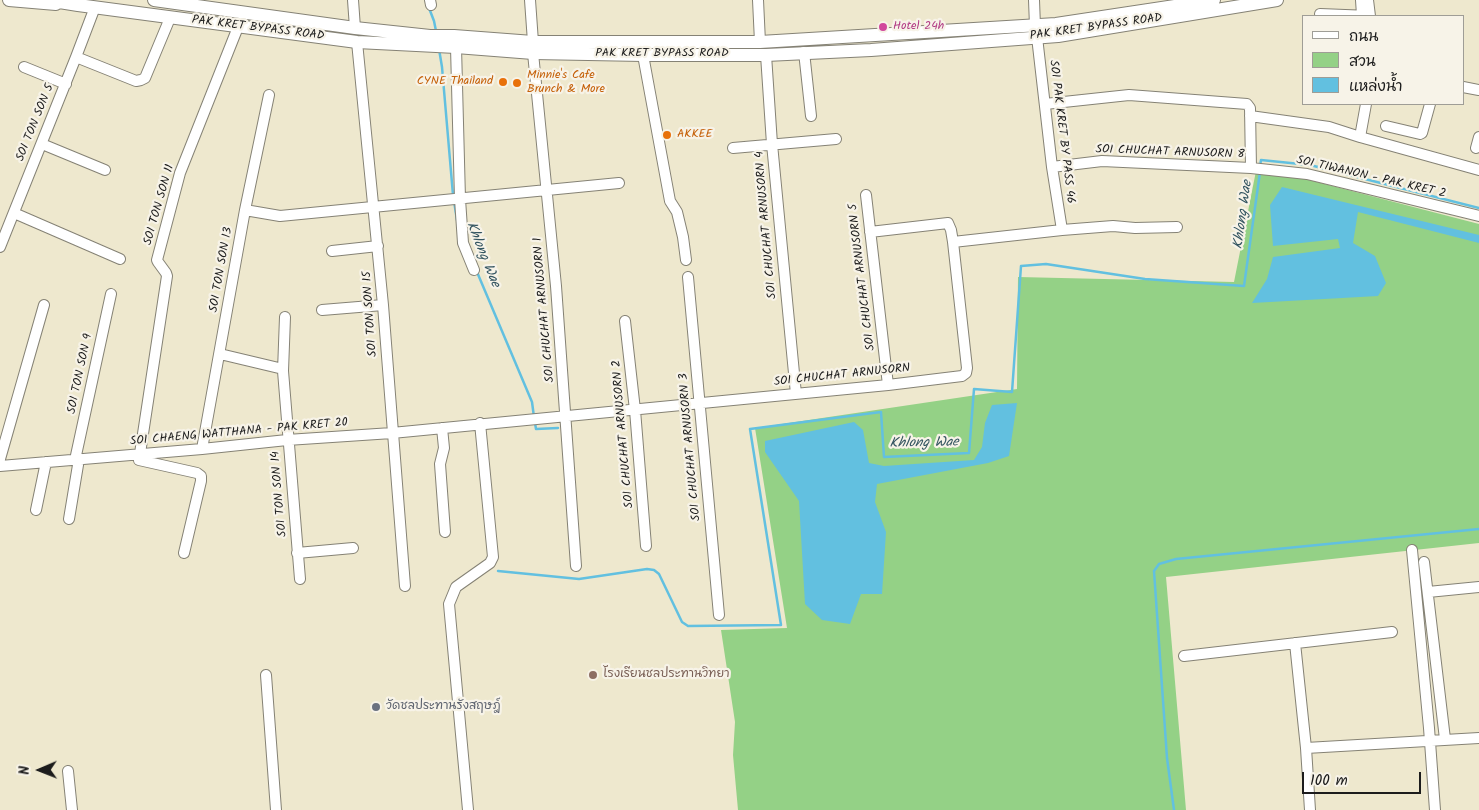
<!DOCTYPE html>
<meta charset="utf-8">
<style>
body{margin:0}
#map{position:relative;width:1479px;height:810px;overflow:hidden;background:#eee8ce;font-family:Kalam,"Playpen Sans Thai",sans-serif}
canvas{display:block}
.legend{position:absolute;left:1302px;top:15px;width:162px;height:90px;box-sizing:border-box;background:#f7f3e8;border:1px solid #9f9d96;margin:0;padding:6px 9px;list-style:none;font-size:15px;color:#1c1c1c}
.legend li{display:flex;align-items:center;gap:10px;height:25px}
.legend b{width:25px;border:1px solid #9f9d96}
.north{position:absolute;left:15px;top:745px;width:50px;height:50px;-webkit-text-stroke:4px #f7f3e8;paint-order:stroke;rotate:269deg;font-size:14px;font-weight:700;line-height:20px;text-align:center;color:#1c1c1c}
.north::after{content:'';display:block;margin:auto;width:18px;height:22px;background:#1c1c1c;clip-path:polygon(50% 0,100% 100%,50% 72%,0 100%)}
.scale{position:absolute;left:1302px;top:772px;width:119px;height:22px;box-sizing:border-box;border:2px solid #1c1c1c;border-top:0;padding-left:6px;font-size:15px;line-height:18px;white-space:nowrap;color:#1c1c1c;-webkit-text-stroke:4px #f7f3e8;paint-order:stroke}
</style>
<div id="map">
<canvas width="1479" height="810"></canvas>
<ul class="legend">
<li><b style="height:6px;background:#fff"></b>ถนน</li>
<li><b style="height:14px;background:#94d186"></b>สวน</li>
<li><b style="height:14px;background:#62c0e0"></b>แหล่งน้ำ</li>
</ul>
<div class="north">N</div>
<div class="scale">100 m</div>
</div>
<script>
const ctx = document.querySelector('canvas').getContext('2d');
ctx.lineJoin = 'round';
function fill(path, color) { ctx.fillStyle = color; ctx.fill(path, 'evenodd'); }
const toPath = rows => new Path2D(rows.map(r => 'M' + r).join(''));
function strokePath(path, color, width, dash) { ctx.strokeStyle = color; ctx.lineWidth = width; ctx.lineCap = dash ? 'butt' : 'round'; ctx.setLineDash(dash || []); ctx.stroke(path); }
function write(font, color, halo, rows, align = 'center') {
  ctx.font = font + ' Kalam,"Playpen Sans Thai",sans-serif'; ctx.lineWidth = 4.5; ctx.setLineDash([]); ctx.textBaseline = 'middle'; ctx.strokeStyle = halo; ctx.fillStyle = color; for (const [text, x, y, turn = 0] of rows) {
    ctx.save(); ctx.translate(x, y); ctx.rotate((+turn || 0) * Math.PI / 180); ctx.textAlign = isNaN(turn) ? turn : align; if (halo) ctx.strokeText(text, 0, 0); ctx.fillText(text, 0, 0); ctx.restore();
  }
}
const green = toPath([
 [1256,171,1290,175,1479,224,1479,543,1166,577,1186,810,738,810,733,755,735,722,721,630,787,628,755,428,1017,389,1018,277,1234,282]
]);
const water = toPath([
 [1282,187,1479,235,1479,243,1358,212,1353,243,1375,256,1386,283,1378,296,1252,303,1267,279,1273,257,1340,248,1338,239,1273,246,1270,205],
 [1017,403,1009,456,988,463,877,484,875,502,886,532,882,594,861,594,850,624,822,620,805,604,799,501,765,452,765,441,854,422,863,430,869,463,884,466,974,460,982,447,985,423,992,405]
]);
const stream = toPath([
 [429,8,434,21,436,31],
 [439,49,442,67,453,195],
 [1260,166,1261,160,1310,165,1479,208],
 [454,201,457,220],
 [477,272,532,402,534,417],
 [535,423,536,429,558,428],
 [498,571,579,579,647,569,654,570,659,574,682,622,688,626,781,625,750,429,881,412,884,457,969,453,974,389,1012,392,1021,266,1046,264,1145,279,1244,286,1260,172],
 [1174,810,1167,758,1154,571,1159,564,1176,559,1479,529]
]);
const minor = toPath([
 [353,0,355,28],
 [430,0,431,5],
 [530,0,533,42],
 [758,0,760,42],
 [1034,0,1035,26],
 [1361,0,1362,15],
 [1368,0,1370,16],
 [1320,14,1370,16],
 [1037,37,1052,167,1062,230],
 [357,42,383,305,405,586],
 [456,47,460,199,463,243,474,270],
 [804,52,811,116],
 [533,53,556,286,576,566],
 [643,55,670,201,677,212,683,237,686,260],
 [766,55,772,144,796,394],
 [76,57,136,81,141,80,145,78,170,18],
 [24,67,66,84],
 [1463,87,1479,90],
 [1045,104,1129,95,1247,104,1250,108,1251,168],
 [1250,116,1329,127,1360,137,1479,170],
 [1386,126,1420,134,1422,133,1430,104],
 [1360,137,1366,104],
 [42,144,105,170],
 [733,148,836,139],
 [1476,148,1479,137],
 [1052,167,1102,161,1251,168,1307,174,1479,216],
 [866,195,888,385],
 [245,210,280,216,619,183],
 [14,213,120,259],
 [870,232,948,223,951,230,953,242],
 [0,247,76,57,95,7],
 [332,251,378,246],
 [688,277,719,615],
 [322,310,383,305],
 [285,317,283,371,300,579],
 [625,321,635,410,646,546],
 [220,354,283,369],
 [442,428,444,448,440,464,445,532],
 [202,449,245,210,269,95],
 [0,459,44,305],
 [75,460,111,294],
 [0,466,202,449,287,440,392,433,888,385,962,376,966,373,967,368,953,242,1062,230,1113,226,1135,228,1177,227],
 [36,510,46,462],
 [69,519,79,459],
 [1412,550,1429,728,1435,810],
 [184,553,201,481,201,476,197,473,139,460,167,276,166,273,158,262,157,260,180,173,238,27],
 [297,553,353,548],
 [1424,562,1445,739],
 [1428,592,1479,587],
 [1295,643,1306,748,1310,810],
 [1184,656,1392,632],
 [266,675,276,810],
 [1306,748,1479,738],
 [68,771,72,810],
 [468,810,449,604,456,587,490,563,493,557,480,423]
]);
const major = toPath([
 [9,0,56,4],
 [47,0,78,5,357,42,456,47,533,53,643,55,766,55,871,50,1058,36,1277,0],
 [154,0,355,28,430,36,454,36,533,42,760,42,1056,24,1214,0]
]);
const markers = [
 [883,27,5,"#d1479c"],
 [503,82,5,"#e8710a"],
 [517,83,5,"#e8710a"],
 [667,135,5,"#e8710a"],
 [593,675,5,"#8d6e63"],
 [376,707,5,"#6b7280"]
];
const hotelNames = [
 ["Hotel 24h",893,27]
];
const streetNames = [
 ["PAK KRET BYPASS ROAD",1096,28,-8],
 ["PAK KRET BYPASS ROAD",258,29,7],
 ["PAK KRET BYPASS ROAD",662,54],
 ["SOI TON SON 5",36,123,-68],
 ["SOI PAK KRET BY PASS 46",1061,132,83],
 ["SOI CHUCHAT ARNUSORN 8",1170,153,2],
 ["SOI TIWANON - PAK KRET 2",1371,178,13],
 ["SOI TON SON 11",160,205,-74],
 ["SOI CHUCHAT ARNUSORN 4",767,225,-95],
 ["SOI TON SON 13",222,270,-80],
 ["SOI CHUCHAT ARNUSORN 5",863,277,-97],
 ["SOI CHUCHAT ARNUSORN 1",545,310,-95],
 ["SOI TON SON 15",371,314,-94],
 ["SOI TON SON 9",81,374,-78],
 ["SOI CHUCHAT ARNUSORN",842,376,-6],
 ["SOI CHAENG WATTHANA - PAK KRET 20",239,433,-5],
 ["SOI CHUCHAT ARNUSORN 2",624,434,-95],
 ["SOI CHUCHAT ARNUSORN 3",691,447,-95],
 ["SOI TON SON 14",280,494,-95]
];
const foodNames = [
 ["Minnie's Cafe",527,76],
 ["Brunch & More",527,90],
 ["CYNE Thailand",493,82,"right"],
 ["AKKEE",677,135]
];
const educationNames = [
 ["โรงเรียนชลประทานวิทยา",603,675]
];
const worshipNames = [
 ["วัดชลประทานรังสฤษฎ์",386,707]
];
const waterNames = [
 ["Khlong Wae",1244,215,-82],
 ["Khlong Wae",482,255,68],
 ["Khlong Wae",924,444,-1]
];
fill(green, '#94d186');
fill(water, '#62c0e0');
strokePath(stream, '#62c0e0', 2.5);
strokePath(minor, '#858275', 12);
strokePath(major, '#858275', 14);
strokePath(minor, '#fff', 10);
strokePath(major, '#fff', 12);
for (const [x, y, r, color] of markers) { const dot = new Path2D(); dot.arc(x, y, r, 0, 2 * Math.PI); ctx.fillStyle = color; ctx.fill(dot); strokePath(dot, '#f7f3e8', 2); }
write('12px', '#b23c85', '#f7f3e8', hotelNames, 'left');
write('12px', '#1c1c1c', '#f7f3e8', streetNames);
write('12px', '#c56008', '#f7f3e8', foodNames, 'left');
write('12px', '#785e54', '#f7f3e8', educationNames, 'left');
write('12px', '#5b616d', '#f7f3e8', worshipNames, 'left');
write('italic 14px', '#345561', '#f7f3e8', waterNames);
</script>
